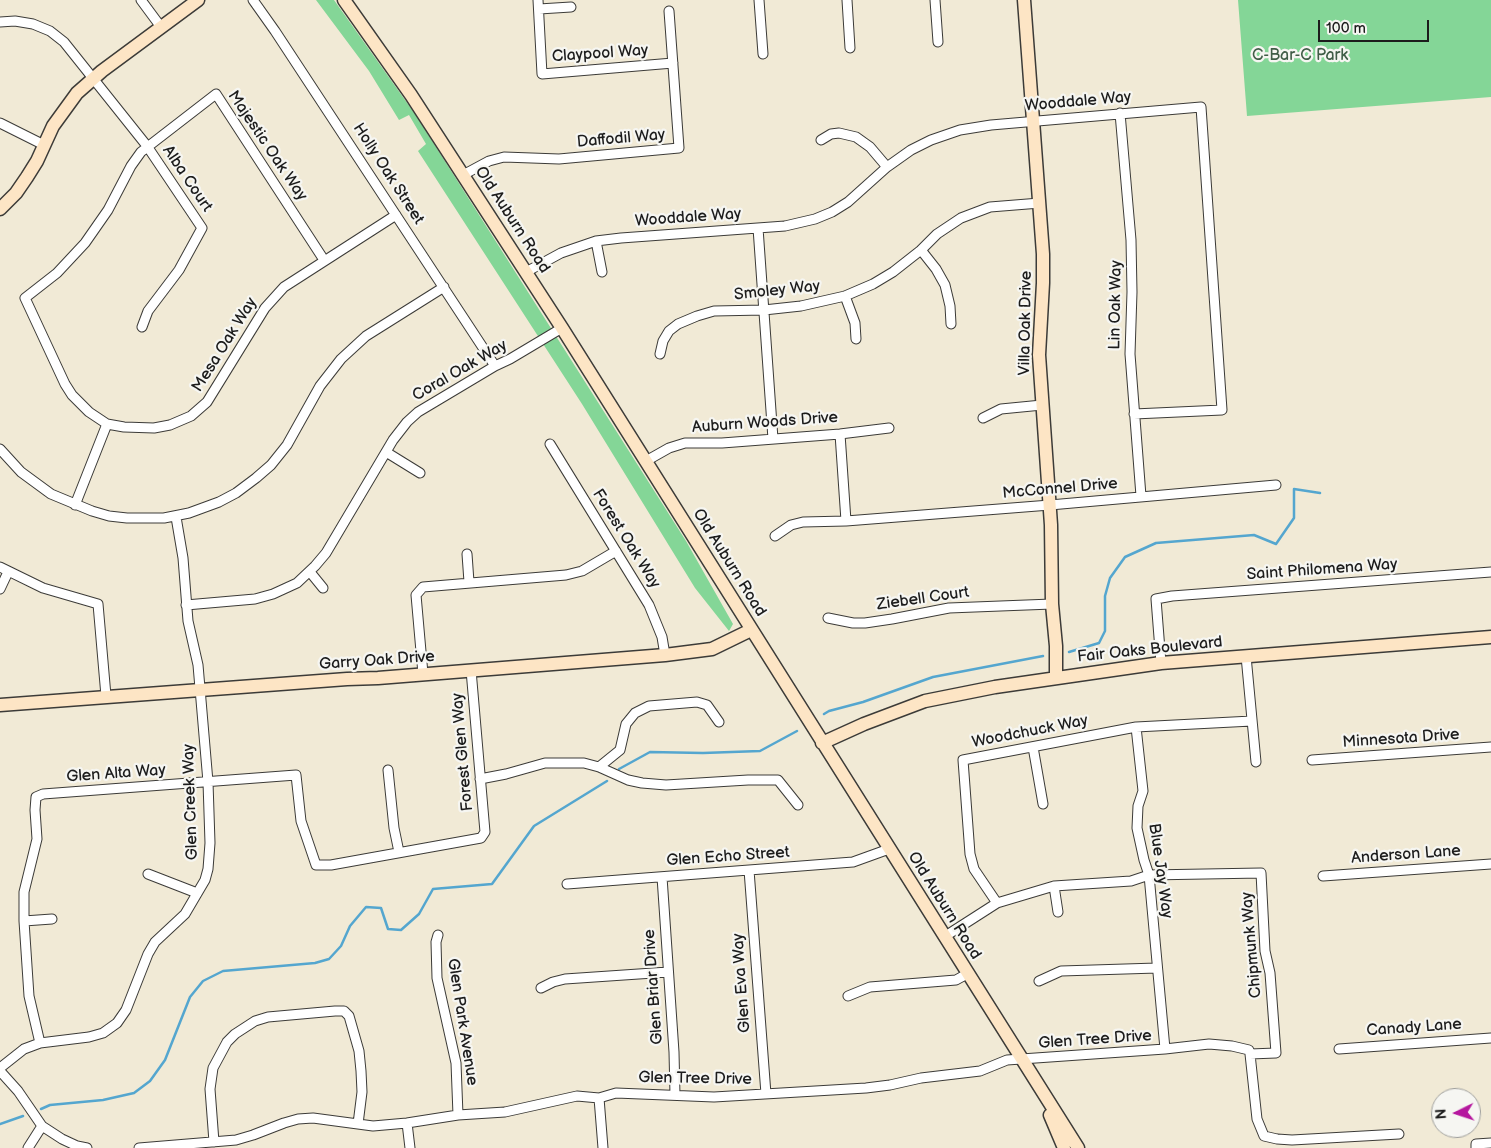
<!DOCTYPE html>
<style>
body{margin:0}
#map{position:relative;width:1491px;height:1148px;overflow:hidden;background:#f1ead6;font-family:"Balsamiq Sans",sans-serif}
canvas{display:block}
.north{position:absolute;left:1431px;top:1088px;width:50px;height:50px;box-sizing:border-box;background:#f6f6f2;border:1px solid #9f9f9c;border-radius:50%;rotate:266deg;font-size:14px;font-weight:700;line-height:20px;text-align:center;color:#1c1c1c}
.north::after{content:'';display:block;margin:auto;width:18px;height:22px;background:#b5179e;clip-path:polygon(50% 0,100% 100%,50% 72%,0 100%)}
.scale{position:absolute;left:1318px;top:20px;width:111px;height:22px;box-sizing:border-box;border:2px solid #1c1c1c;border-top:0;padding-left:6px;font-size:15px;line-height:18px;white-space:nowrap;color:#1c1c1c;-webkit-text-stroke:4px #f6f6f2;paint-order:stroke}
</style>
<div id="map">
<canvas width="1491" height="1148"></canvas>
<div class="north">N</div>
<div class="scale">100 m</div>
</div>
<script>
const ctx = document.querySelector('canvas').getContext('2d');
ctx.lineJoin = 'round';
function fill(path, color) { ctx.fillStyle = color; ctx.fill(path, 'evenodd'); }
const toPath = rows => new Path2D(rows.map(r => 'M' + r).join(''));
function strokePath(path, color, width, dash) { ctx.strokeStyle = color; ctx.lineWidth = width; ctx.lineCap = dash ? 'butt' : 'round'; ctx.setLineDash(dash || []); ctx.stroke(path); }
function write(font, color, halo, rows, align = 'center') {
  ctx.font = font + ' "Balsamiq Sans",sans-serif'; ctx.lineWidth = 4.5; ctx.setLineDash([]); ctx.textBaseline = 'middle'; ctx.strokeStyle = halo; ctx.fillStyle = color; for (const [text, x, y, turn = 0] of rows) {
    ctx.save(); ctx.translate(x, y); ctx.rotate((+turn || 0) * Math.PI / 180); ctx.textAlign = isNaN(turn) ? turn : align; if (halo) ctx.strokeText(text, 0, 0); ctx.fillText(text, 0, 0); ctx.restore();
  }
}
const green = toPath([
 [316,0,334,0,415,114,686,541,733,624,729,631,695,588,582,404,418,151,426,144,409,115,399,120,369,71],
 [1238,0,1491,0,1491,97,1247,116]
]);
const stream = toPath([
 [1069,652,1099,643,1105,631,1105,596,1110,578,1125,557,1156,543,1254,535,1276,544,1294,518,1294,489,1320,493],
 [824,714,829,711,863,702,933,677,1043,656],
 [619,769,650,752,703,753,760,751,797,731],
 [41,1109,50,1105,103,1100,134,1093,150,1081,165,1060,190,997,203,981,223,971,315,963,329,959,341,946,350,926,366,907,381,908,388,929,401,930,419,914,433,889,492,884,534,826,607,781],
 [0,1124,23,1116]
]);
const street = toPath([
 [141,0,161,27],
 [253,0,275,31,495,366],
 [538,0,542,74,673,63],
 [759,0,763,54],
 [847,0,850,48],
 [935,0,938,42],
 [539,9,571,7],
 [0,22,15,21,33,24,50,31,64,42,147,146,202,228,179,270,148,311,142,327],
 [1120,113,1131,240,1132,292,1130,354,1141,496],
 [0,123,44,145],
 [821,140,831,134,839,133,856,137,870,147,887,167],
 [463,175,489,161,504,157,559,159,679,148,669,11],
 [758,228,773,439],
 [596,241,602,272],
 [921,250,936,269,945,285,950,306,951,324],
 [324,260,216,94,141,152,131,166,108,210,85,243,57,273,25,298,65,384,72,395,89,412,107,424,124,427,154,428,170,425,191,416,207,402,265,308,284,287,396,215],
 [526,272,561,253,596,241,621,238,785,226,815,219,832,212,848,202,887,167,911,150,931,140,960,130,991,125,1201,107,1222,410,1134,414],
 [845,296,855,323,856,339],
 [660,354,663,341,669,331,678,324,697,316,714,311,764,310,801,306,845,296,873,284,893,272,921,250,937,234,961,218,990,207,1040,203],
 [983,418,1001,409,1042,405],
 [840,434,846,521],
 [550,444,649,605,662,637,665,655],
 [0,449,21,472,51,494,92,511,109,516,127,518,164,518,189,513,219,502,236,493,256,478,271,465,287,445,320,386,341,359,366,336,444,287],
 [386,452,420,473],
 [646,461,669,448,685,443,722,443,840,434,889,428],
 [75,505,107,424],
 [775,536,791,525,803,522,846,521,1050,505,1276,485],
 [467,554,469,582],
 [0,567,43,588,98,604,106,696],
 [310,572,323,588],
 [0,589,8,572],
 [186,605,255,599,273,594,297,583,315,566,326,553,393,440,407,422,418,412,495,366,510,359,562,328],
 [828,618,853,623,865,623,892,619,949,608,1052,604],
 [1246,656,1256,762],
 [1161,663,1156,599,1172,596,1491,572],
 [423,674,416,595,423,587,566,575,582,571,616,551],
 [1136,727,1143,791,1138,806,1137,828,1144,860,1149,875,1165,1049],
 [1033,747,1043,804],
 [1312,760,1491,747],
 [599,767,620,750,626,724,635,713,649,706,697,702,707,705,719,722],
 [388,770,394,828,399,852],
 [480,779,506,774,545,763,584,763,599,767,628,780,642,783,666,785,748,780,778,780,798,805],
 [749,870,766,1094],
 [148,874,197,893],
 [1323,876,1491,864],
 [662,877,674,1052,675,1095],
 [567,884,853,862,889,849],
 [1054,886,1058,912],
 [997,903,974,869,970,854,963,760,1136,727,1252,721],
 [24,921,52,919],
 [438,935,436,942,437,978,456,1063,458,1115],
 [944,937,997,903,1054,886,1131,881,1149,875,1261,873,1265,951,1270,973,1276,1053,1250,1054],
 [1039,981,1061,971,1157,968],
 [541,988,553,982,565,979,668,972],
 [848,996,870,987,956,980,967,974],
 [40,1043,29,996,24,921,24,892,37,839,35,810,36,797,43,794,296,775,301,821,316,865,331,865,481,838,485,832,471,670],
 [1339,1049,1491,1038],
 [1250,1054,1257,1119,1264,1136,1277,1139,1292,1140,1399,1134],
 [0,1068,24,1049,40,1043,89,1037,103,1033,117,1023,126,1010,148,954,155,942,185,914,205,880,208,869,210,843,208,782,198,665,188,621,183,558,176,517],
 [0,1071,18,1091,42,1126,62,1139,77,1146,87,1148],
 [599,1098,603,1148],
 [407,1123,410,1148],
 [214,1142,210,1089,213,1068,227,1042,235,1034,255,1021,268,1017,335,1011,344,1011,349,1016,359,1051,361,1071,362,1092,358,1124],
 [28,1148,42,1126],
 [139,1148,236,1140,253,1135,284,1123,298,1119,313,1118,373,1126,407,1123,458,1115,505,1112,577,1096,599,1098,616,1093,714,1097,866,1088,890,1085,921,1078,980,1071,1007,1060,1165,1049,1209,1044,1232,1046,1249,1050,1250,1054],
 [1476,1148,1476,1144,1491,1143]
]);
const secondary = toPath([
 [344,0,411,95,562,328,1078,1148],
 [1024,0,1043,254,1043,283,1039,355,1051,525,1052,604,1056,646,1056,677],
 [0,209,16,193,27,177,37,161,53,126,77,93,102,71,198,0],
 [0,705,347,679,378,678,665,655,712,649,751,630],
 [822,743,864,724,925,701,995,687,1161,663,1491,637],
 [1050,1115,1064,1148]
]);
const streetNames = [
 ["Claypool Way",600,54,-4],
 ["Wooddale Way",1078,102,-5],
 ["Daffodil Way",621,139,-5],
 ["Majestic Oak Way",267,146,56],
 ["Holly Oak Street",388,174,57],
 ["Alba Court",187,179,56],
 ["Wooddale Way",688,218,-4],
 ["Old Auburn Road",512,220,57],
 ["Smoley Way",777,291,-6],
 ["Lin Oak Way",1116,305,-89],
 ["Villa Oak Drive",1026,323,-89],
 ["Mesa Oak Way",225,345,-58],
 ["Coral Oak Way",460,371,-30],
 ["Auburn Woods Drive",765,423,-4],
 ["McConnel Drive",1060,489,-5],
 ["Forest Oak Way",626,539,58],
 ["Old Auburn Road",729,563,58],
 ["Saint Philomena Way",1322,570,-4],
 ["Ziebell Court",923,599,-8],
 ["Fair Oaks Boulevard",1150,650,-6],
 ["Garry Oak Drive",377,661,-4],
 ["Woodchuck Way",1030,732,-11],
 ["Minnesota Drive",1401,739,-4],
 ["Forest Glen Way",463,752,-95],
 ["Glen Alta Way",116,774,-4],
 ["Glen Creek Way",191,802,-92],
 ["Anderson Lane",1406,855,-4],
 ["Glen Echo Street",728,857,-4],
 ["Blue Jay Way",1160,871,82],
 ["Old Auburn Road",944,906,58],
 ["Chipmunk Way",1252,945,-95],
 ["Glen Eva Way",742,983,-94],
 ["Glen Briar Drive",654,987,-94],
 ["Glen Park Avenue",462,1022,81],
 ["Canady Lane",1414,1028,-4],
 ["Glen Tree Drive",1095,1040,-4],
 ["Glen Tree Drive",695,1079,1]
];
const parkNames = [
 ["C-Bar-C Park",1300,56]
];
fill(green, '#84d697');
strokePath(stream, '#54a6cf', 2.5);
strokePath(street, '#3c3b38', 11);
strokePath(secondary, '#3c3b38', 15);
strokePath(street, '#fff', 9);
strokePath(secondary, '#fde5c5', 12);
write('16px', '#1c1c1c', '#f6f6f2', streetNames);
write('16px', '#405d47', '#f6f6f2', parkNames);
</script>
